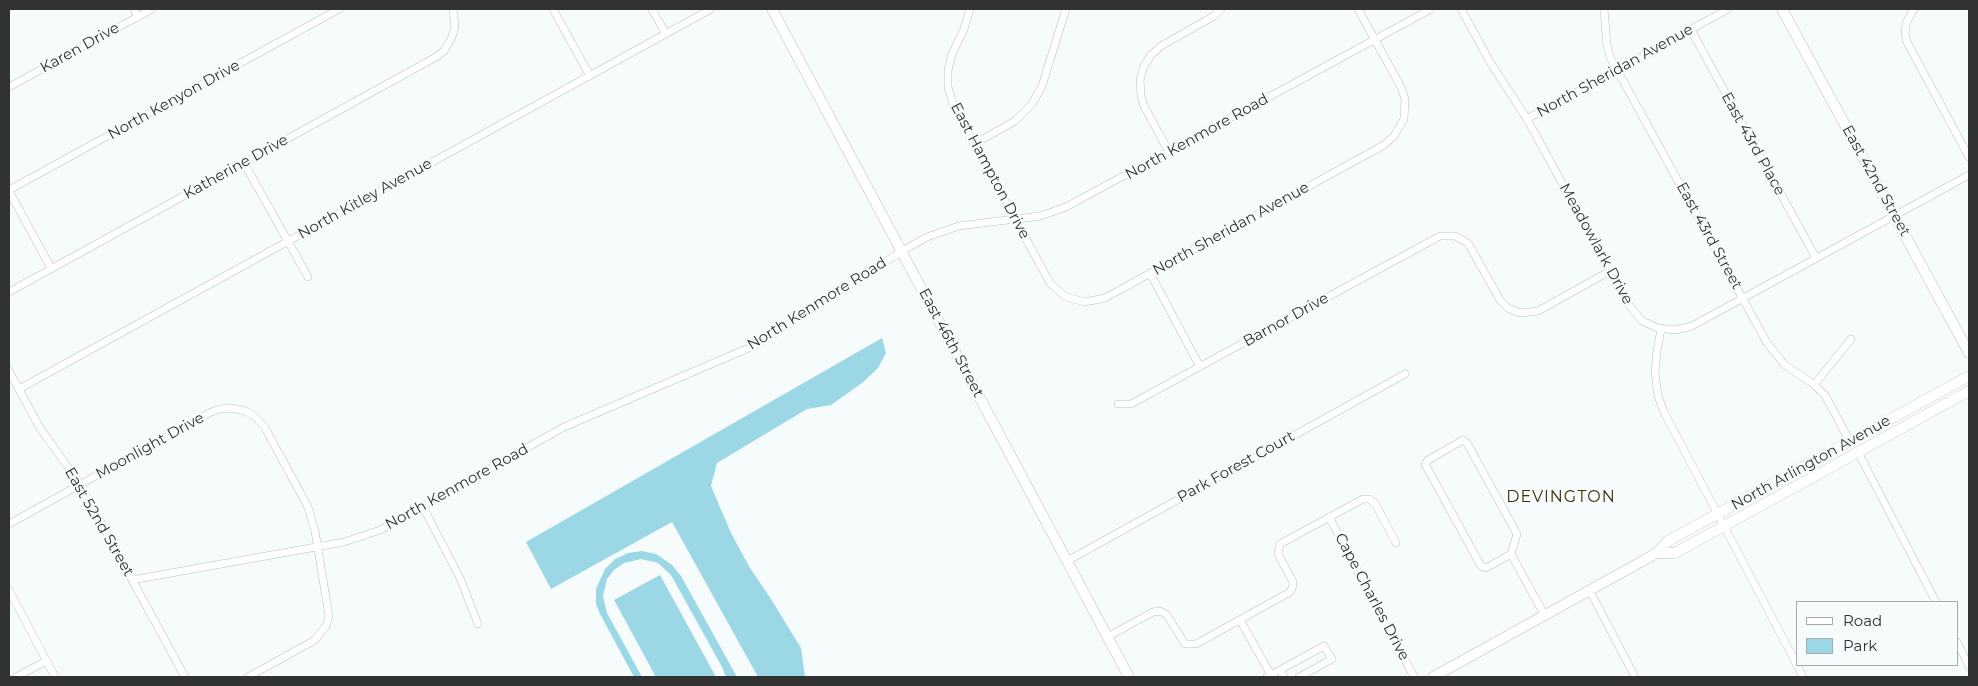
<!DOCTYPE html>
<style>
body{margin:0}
#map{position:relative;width:1978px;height:686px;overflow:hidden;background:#f6fbfc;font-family:Montserrat,sans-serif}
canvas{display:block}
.frame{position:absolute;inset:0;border:10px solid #313333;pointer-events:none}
.legend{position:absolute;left:1796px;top:601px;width:162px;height:65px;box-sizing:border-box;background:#f6fbfc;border:1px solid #a7abac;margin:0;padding:6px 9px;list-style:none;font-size:15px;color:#313333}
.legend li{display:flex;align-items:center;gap:10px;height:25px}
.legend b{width:25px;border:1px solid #a7abac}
</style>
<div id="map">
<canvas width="1978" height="686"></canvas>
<div class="frame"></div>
<ul class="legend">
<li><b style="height:6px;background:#fff"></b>Road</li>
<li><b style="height:14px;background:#9cd7e5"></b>Park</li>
</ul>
</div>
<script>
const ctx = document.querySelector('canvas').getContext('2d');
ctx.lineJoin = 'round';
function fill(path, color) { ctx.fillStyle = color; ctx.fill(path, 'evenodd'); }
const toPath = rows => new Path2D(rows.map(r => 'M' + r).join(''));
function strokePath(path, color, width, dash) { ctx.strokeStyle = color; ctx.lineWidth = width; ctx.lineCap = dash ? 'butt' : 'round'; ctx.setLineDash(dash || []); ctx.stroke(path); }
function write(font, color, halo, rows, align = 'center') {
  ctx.font = font + ' Montserrat,sans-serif'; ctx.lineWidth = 5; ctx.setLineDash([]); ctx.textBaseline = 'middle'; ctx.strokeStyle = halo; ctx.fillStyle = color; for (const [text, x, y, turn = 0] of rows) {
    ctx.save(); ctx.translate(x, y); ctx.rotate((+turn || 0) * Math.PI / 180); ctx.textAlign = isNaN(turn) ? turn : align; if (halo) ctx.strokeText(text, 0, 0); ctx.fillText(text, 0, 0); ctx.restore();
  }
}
const green = toPath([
 [882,338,886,353,878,368,862,383,831,405,807,409,717,463,711,486,731,533,750,568,771,599,801,648,805,677,758,677,672,522,551,589,526,542],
 [642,551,656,554,672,565,681,576,737,677,726,677,722,667,671,575,658,563,641,559,624,563,614,570,607,579,603,596,607,613,642,677,634,677,599,612,596,604,596,589,605,569,615,559,628,553],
 [660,575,716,677,656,677,614,600]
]);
const street = toPath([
 [134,9,138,17],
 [553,9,590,76],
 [652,9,666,34],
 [970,9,964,29,952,54,948,70,948,87,954,107,1050,283,1066,297,1085,302,1105,298,1384,145,1394,136,1404,119,1405,99,1401,87,1358,9],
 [1461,9,1490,62,1527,119,1629,305,1642,321,1658,328,1675,330,1692,326,1969,175],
 [1604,9,1607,46,1610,57,1767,343,1785,365,1812,383,1825,395,1850,442],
 [1914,9,1906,23,1905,34,1907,42,1969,157],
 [1691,30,1816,258],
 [9,87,152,9],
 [1527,119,1728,9],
 [974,144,1015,121,1032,104,1042,86,1066,9],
 [1169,152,1144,106,1141,96,1140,80,1144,66,1151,55,1161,46,1214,16,1221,9],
 [244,163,308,277],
 [9,190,339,9],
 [9,191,51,268],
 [1150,273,1200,367],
 [9,292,436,57,444,51,452,37,455,27,453,9],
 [1661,329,1657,351,1655,372,1658,396,1664,412,1797,665],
 [9,371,40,428,80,484,185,677],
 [1814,385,1851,339],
 [19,389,711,9],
 [1118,404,1131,404,1440,236,1455,236,1468,243,1500,300,1508,308,1520,313,1538,311,1610,271],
 [1463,440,1467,443,1517,534,1511,554,1486,568,1481,566,1425,464,1428,460,1463,440],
 [1858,452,1936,602],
 [423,507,460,578,478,624],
 [1329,517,1414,677],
 [9,524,211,412,220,409,232,408,245,411,253,415,264,426,308,507,315,531,329,616,326,626,315,640,248,677],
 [1511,554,1545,616],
 [1067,561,1405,374],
 [132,580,344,542,380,530,564,427,758,344,902,251,927,237,959,226,1040,216,1066,207,1431,9],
 [9,590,55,677],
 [1590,591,1635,677],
 [1240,620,1271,675],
 [1107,637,1153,612,1160,611,1167,615,1185,644,1196,644,1290,592,1293,586,1293,582,1278,554,1280,544,1363,499,1369,499,1375,503,1396,543],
 [1957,642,1969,666],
 [1797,665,1803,677],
 [1280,670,1284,677],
 [16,677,46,661],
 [1267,677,1324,646,1332,659,1299,677]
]);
const secondary = toPath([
 [772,9,1129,677],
 [1782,9,1969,353],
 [1657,553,1675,553,1969,391],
 [1433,677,1657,553,1668,541,1969,376]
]);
const streetNames = [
 ["Karen Drive",80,48,-29],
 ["North Sheridan Avenue",1615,71,-29],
 ["North Kenyon Drive",174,100,-29],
 ["North Kenmore Road",1197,137,-29],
 ["East 43rd Place",1753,144,61],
 ["Katherine Drive",236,167,-29],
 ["East Hampton Drive",990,171,62],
 ["East 42nd Street",1876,181,61],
 ["North Kitley Avenue",365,199,-29],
 ["North Sheridan Avenue",1231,229,-29],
 ["East 43rd Street",1709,236,61],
 ["Meadowlark Drive",1596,244,61],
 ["North Kenmore Road",817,304,-32],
 ["Barnor Drive",1286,320,-29],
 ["East 46th Street",951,343,62],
 ["Moonlight Drive",150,446,-29],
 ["North Arlington Avenue",1811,463,-29],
 ["Park Forest Court",1236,467,-29],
 ["North Kenmore Road",457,487,-29],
 ["East 52nd Street",99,522,60],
 ["Cape Charles Drive",1372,597,62]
];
const neighbourhoodNames = [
 ["DEVINGTON",1561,497]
];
fill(green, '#9cd7e5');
strokePath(street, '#bbc0c1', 8);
strokePath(secondary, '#bbc0c1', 11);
strokePath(street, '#fff', 7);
strokePath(secondary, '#fff', 10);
write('15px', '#313333', '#f6fbfc', streetNames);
ctx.letterSpacing = '1px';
write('16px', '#413208', '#f6fbfc', neighbourhoodNames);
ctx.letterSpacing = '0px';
</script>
